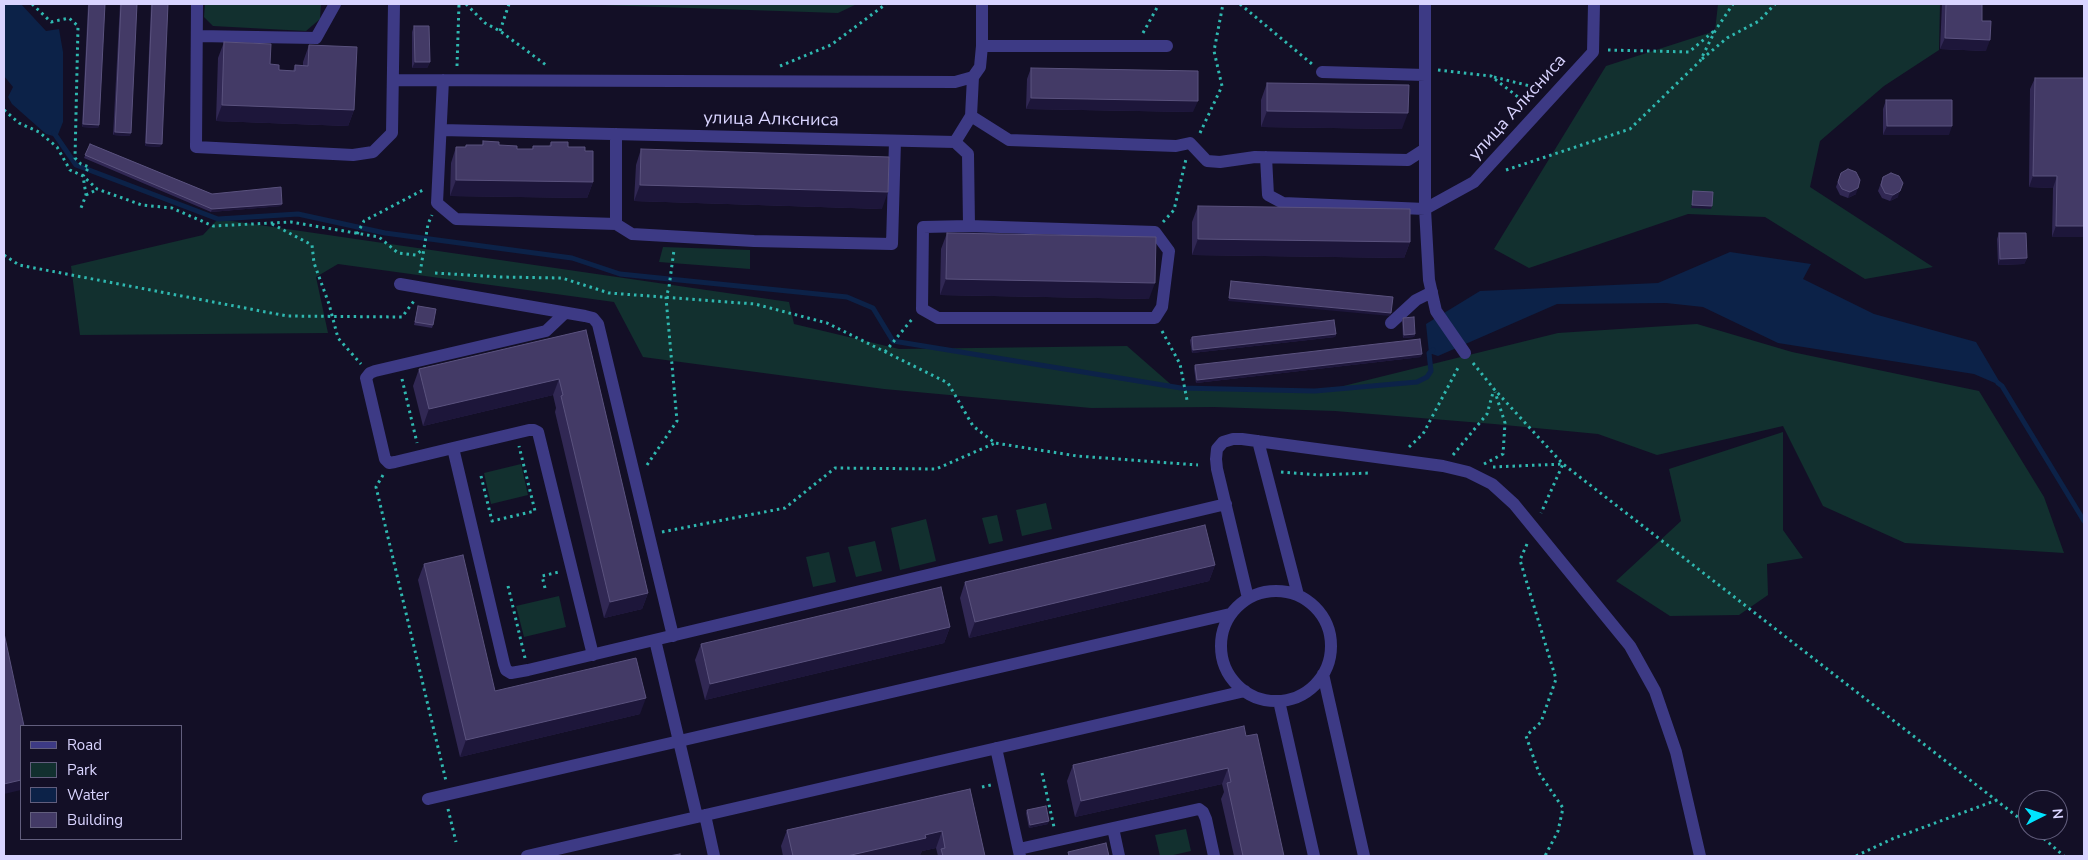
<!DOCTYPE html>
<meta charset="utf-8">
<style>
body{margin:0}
#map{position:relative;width:2088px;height:860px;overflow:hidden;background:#130f26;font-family:"Nunito Sans",sans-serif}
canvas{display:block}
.frame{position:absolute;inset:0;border:5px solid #d9d4ff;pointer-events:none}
.legend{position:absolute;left:20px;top:725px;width:162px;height:115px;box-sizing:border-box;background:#130f26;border:1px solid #625e7d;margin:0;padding:6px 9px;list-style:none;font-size:15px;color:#d9d4ff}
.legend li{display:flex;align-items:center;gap:10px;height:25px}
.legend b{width:25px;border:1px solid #625e7d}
.north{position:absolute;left:2018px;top:790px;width:50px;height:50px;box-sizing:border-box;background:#130f26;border:1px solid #625e7d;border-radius:50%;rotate:85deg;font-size:14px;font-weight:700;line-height:20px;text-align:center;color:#d9d4ff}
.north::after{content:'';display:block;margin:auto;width:18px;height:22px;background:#00e5ff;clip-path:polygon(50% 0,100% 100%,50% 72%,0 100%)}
</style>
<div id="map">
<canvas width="2088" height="860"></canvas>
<div class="frame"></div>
<ul class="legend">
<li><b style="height:6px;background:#3d3a85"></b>Road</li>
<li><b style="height:14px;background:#12302f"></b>Park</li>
<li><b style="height:14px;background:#0c2248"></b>Water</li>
<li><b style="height:14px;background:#433a66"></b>Building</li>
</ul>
<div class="north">N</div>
</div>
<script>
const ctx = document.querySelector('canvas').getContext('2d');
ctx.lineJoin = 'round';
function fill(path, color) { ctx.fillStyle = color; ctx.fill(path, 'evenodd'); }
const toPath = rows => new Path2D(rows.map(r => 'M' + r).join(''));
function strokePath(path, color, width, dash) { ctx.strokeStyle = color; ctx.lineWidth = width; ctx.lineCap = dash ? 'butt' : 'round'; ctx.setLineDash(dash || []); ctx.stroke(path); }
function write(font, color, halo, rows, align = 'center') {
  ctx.font = font + ' "Nunito Sans",sans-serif'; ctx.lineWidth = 4.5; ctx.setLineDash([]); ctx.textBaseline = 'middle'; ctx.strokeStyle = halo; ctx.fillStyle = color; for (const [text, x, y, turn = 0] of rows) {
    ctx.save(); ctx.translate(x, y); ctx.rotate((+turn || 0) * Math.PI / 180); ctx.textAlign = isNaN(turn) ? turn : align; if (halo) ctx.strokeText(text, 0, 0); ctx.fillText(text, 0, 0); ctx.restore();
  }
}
const green = toPath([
 [205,4,321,4,320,19,306,31,213,26,204,17],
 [571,4,857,4,838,13],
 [1718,4,1940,4,1939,50,1884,86,1820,141,1810,187,1933,267,1865,279,1765,217,1688,214,1529,268,1494,249,1606,66,1715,31],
 [218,219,789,302,794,324,899,349,1127,346,1175,388,1315,393,1558,333,1697,324,1792,352,1979,391,2044,497,2064,553,1905,543,1823,506,1783,426,1657,455,1598,434,1494,424,1335,411,1214,407,1091,408,884,389,643,357,614,302,338,264,316,277,328,333,80,335,71,266,203,235],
 [663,247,750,250,750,269,659,262],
 [1783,432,1783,530,1803,558,1767,564,1768,595,1739,615,1670,616,1616,581,1681,521,1669,469],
 [521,464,528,495,491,504,484,473],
 [1046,503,1052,529,1022,536,1016,510],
 [997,515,1003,541,989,544,982,518],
 [926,519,936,561,900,570,891,528],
 [875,541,882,571,856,577,848,547],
 [829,552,836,582,813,587,806,557],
 [559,596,566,627,524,637,516,606],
 [1186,829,1191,851,1169,856,1160,856,1155,835]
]);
const water = toPath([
 [4,4,21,4,46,31,59,29,63,52,63,122,57,137,46,134,12,104,8,97,13,87,4,76],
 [1730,252,1811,264,1803,279,1874,314,1976,342,2002,386,1974,374,1778,343,1703,307,1666,303,1557,304,1438,356,1429,353,1426,324,1480,291,1658,283]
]);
const stream = toPath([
 [54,133,76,165,218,219,298,214,385,233,572,258,620,274,847,297,873,308,893,341,1181,388,1315,391,1417,382,1427,377,1431,371,1429,353,1433,350],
 [1998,383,2002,386,2084,521]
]);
const path = toPath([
 [32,4,51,22,69,18,78,26,75,158,81,164,89,167,83,176,86,195,81,208],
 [466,4,485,23,500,31,546,65],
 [1240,4,1312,64],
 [500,31,509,4],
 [1143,33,1159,4],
 [1608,50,1689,52,1714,31],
 [1702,59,1727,38,1759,21,1775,4],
 [457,66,459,4],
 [780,66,831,45,886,4],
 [1438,70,1491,76,1527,104],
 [1494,77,1530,86,1546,82],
 [4,110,19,123,39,132,57,147,70,170,83,176,97,189,142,205,172,208,213,226,291,222,379,237,398,253,416,255,423,249],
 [1200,133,1222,86,1214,51,1223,4],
 [1506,170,1630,129,1700,61,1715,31,1733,4],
 [86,195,96,190],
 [1163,222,1174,210,1186,159],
 [272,224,312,245,314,263,329,304,338,338,361,364],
 [357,234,364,221,423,190],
 [4,255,19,265,287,316,402,317,414,301],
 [420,273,428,224,432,215],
 [435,273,500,277,562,278,609,293,755,304,827,323,948,383,973,426,995,443,1077,456,1198,465],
 [1162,331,1180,364,1187,400],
 [885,352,913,318],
 [1473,363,1494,389,1563,464,2028,825],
 [402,379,417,443],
 [1409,447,1423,434,1459,366],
 [1453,455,1487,414,1494,389],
 [1484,464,1503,454,1505,423,1495,392],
 [647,465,677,421,666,298,669,287,674,250],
 [1493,467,1563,464,1541,513],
 [1281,472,1318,475,1369,473],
 [383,475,376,487,446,781],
 [481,476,492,521,535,511,519,446],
 [662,532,785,508,835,468,936,469,995,443],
 [1527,544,1520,560,1556,679,1541,722,1526,736,1539,773,1563,808,1558,831,1545,856],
 [508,586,525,658],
 [545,588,542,576,559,572],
 [1042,773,1054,827],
 [982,787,991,785],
 [448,809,456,842],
 [2034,830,2064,856],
 [1856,856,1892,839,1997,800]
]);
const minor = toPath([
 [197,4,196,147,353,155,373,152,392,133,394,4],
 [1425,4,1425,209,1429,280,1436,311,1465,353],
 [197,36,316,38,335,4],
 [982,46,1167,46],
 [1322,72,1425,75],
 [394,80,955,82,973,77],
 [443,80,437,203,456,219,616,224],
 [971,116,1009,140,1176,146,1190,143,1207,161,1220,162,1255,157,1408,160,1425,149],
 [441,130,955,142,971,116,973,77,980,67,982,46,982,4],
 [616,134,616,224,632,234,754,241,892,244,895,141],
 [955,142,968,154,969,226,1155,232,1169,251,1162,307,1155,318,938,318,922,309,923,227,969,226],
 [1266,157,1268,195,1283,203,1425,209,1474,182,1593,52,1594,4],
 [400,284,585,316,593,318,598,324,673,636],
 [565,313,546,331,375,371,370,373,366,378,385,459,389,463,395,462,453,448,504,664,506,670,511,673,528,670,1226,504],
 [1391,323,1416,300,1432,292],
 [1258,441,1298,595],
 [453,448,529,430,534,430,538,432,593,655],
 '1221 646a55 55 0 1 1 110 0a55 55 0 1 1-110 0Z',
 [1248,598,1217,469,1216,459,1217,449,1223,442,1233,439,1242,439,1443,466,1468,472,1492,484,1514,504,1630,646,1655,691,1676,752,1700,856],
 [655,640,697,817],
 [1323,674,1364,856],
 [1279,701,1314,856],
 [996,748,1020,856],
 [428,799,1230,614],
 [705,815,714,856],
 [1113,828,1199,809,1203,812,1206,819,1214,856],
 [1019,849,1113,828,1119,856],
 [527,856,1245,691]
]);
const wall = toPath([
 [88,4,105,4,99,125,98,128,82,127],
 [120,4,137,4,130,136,113,135],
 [151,4,168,4,160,147,145,146],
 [1942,4,1982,4,1982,21,1986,51,1940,49],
 [414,26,430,62,427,68,412,68,412,32],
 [224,42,270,64,279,70,293,71,295,65,303,66,303,62,309,45,354,110,348,126,216,121,218,58],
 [1031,68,1193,112,1026,109,1027,79],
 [2035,78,2084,237,2052,237,2053,188,2029,187,2030,89],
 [1267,83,1402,129,1261,127,1261,100],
 [1886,100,1949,135,1883,135,1883,109],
 [483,141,517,149,532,149,533,146,549,146,551,142,585,151,593,182,587,198,450,196,451,163,456,147,465,147,466,145,482,145],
 [90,144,212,194,281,206,211,212,84,158],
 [641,149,882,209,634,201,636,165],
 [1841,173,1856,194,1848,198,1840,195,1836,187],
 [1883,177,1898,197,1890,201,1882,198,1878,191],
 [1198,206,1410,242,1404,258,1192,255,1192,222],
 [947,233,1149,299,940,295,941,249],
 [1999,233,2027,258,2024,264,1998,265,1997,239],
 [418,306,433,325,432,328,414,325],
 [1403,318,1415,334,1414,337,1403,338,1402,320],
 [586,330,648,593,642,609,604,618,555,412,556,408,553,395,423,426,413,386,419,369],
 [1336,334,1335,337,1192,353,1190,340,1192,337],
 [1421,357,1196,383,1194,368,1195,365],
 [424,564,495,691,640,714,460,757,418,580],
 [1215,565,1209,581,969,638,960,598,965,582],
 [950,627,944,643,705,700,695,660,701,644],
 [1246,736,1284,856,1234,856,1221,799,1224,792,1222,784,1075,817,1067,781,1073,765],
 [970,789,985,856,938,856,936,848,922,851,920,855,913,856,783,856,781,846,787,830],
 [1027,810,1048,824,1029,828,1026,813]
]);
const shadedWall = toPath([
 [1945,38,1990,40,1986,51,1940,49],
 [415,62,430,62,427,68,412,68],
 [1031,98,1198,101,1193,112,1026,109],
 [222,105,354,110,348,126,216,121],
 [1267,111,1408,113,1402,129,1261,127],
 [83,124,99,125,98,128,82,127],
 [1887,126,1952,126,1949,135,1883,135],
 [115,132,131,133,130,136,113,135],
 [146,143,162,144,160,147,145,146],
 [2033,176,2057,176,2053,188,2029,187],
 [456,180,593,182,587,198,450,196],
 [640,185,888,192,882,209,634,201],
 [1858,188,1856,194,1848,198,1850,192],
 [1900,191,1898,197,1890,201,1893,195],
 [282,204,281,206,211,212,212,209],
 [1692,205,1712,206,1711,209,1691,208],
 [2056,226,2084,226,2084,237,2052,237],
 [1198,239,1410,242,1404,258,1192,255],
 [2027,258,2024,264,1998,265,2000,259],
 [946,279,1155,283,1149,299,940,295],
 [1229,298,1391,313,1390,316,1228,301],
 [1336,334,1335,337,1192,353,1193,350],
 [1415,334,1414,337,1403,338,1404,335],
 [1422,354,1421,357,1196,383,1197,380],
 [559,379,553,395,423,426,429,409],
 [1215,565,1209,581,969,638,975,622],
 [648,593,642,609,604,618,610,602],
 [950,627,944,643,705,700,710,684],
 [646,698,640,714,460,757,466,740],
 [1228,768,1222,784,1075,817,1081,801],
 [21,780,21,790,4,794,4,784],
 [1049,821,1048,824,1029,828,1030,825],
 [942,831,936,848,922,851,920,855,913,856,847,856,925,835]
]);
const building = toPath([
 [89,4,105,4,99,125,83,124,89,4],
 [121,4,137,4,131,133,115,132,121,4],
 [152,4,168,4,162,144,146,143,152,4],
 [1946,4,1982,4,1982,21,1991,21,1990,40,1945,38,1946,4],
 [414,26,429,26,430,62,415,62,414,26],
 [224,42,271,44,270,64,279,65,279,70,295,71,295,65,308,66,309,45,357,47,354,110,222,105,224,42],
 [1031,68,1198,71,1198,101,1031,98,1031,68],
 [2035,78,2084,78,2084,226,2056,226,2057,176,2033,176,2035,78],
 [1267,83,1409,85,1408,113,1267,111,1267,83],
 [1886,100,1952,100,1952,126,1887,126,1886,100],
 [483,141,499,142,499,145,517,146,517,149,533,149,533,146,551,146,551,142,568,142,568,147,585,147,585,151,593,151,593,182,456,180,456,147,466,147,466,145,483,145,483,141],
 [90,144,212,194,281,187,282,204,212,209,85,155,90,144],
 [641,149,889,157,888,192,640,185,641,149],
 [1848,169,1856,172,1860,180,1858,188,1850,192,1842,189,1838,182,1841,173,1848,169],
 [1891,173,1899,176,1903,183,1900,191,1893,195,1885,193,1881,185,1883,177,1891,173],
 [1693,191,1713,192,1712,206,1692,205,1693,191],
 [1198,206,1410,209,1410,242,1198,239,1198,206],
 [947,233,1156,237,1155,283,946,279,947,233],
 [1999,233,2026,233,2027,258,2000,259,1999,233],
 [1231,281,1393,297,1391,313,1229,298,1231,281],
 [418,306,436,309,433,325,415,322,418,306],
 [1414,317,1415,334,1404,335,1403,318,1414,317],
 [1334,320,1336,334,1193,350,1192,337,1334,320],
 [586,330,648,593,610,602,561,396,563,395,559,379,429,409,419,369,586,330],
 [1420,339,1422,354,1197,380,1195,365,1420,339],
 [1205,525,1215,565,975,622,965,582,1205,525],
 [463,555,495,691,636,658,646,698,466,740,424,564,463,555],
 [941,587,950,627,710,684,701,644,941,587],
 [4,633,24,726,21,726,21,780,4,784,4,633],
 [1244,726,1246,736,1257,734,1284,856,1243,856,1227,783,1231,782,1228,768,1081,801,1073,765,1244,726],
 [970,789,985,856,943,856,941,849,945,848,942,831,925,835,926,838,847,856,793,856,787,830,970,789],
 [1046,806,1049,821,1030,825,1027,810,1046,806],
 [1106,843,1109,856,1069,856,1068,852,1106,843],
 [680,854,680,856,669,856,680,854]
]);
const streetNames = [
 ["улица Алксниса",1518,108,-48],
 ["улица Алксниса",771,120,1]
];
fill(green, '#12302f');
fill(water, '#0c2248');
strokePath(stream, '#0c2248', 5);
strokePath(path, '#2fb8b0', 3, [2.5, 4]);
strokePath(minor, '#3d3a85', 12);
fill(wall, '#312854');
fill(shadedWall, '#1d163a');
fill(building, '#433a66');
strokePath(building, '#5a527e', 1);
write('18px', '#d9d4ff', '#130f26', streetNames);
</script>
